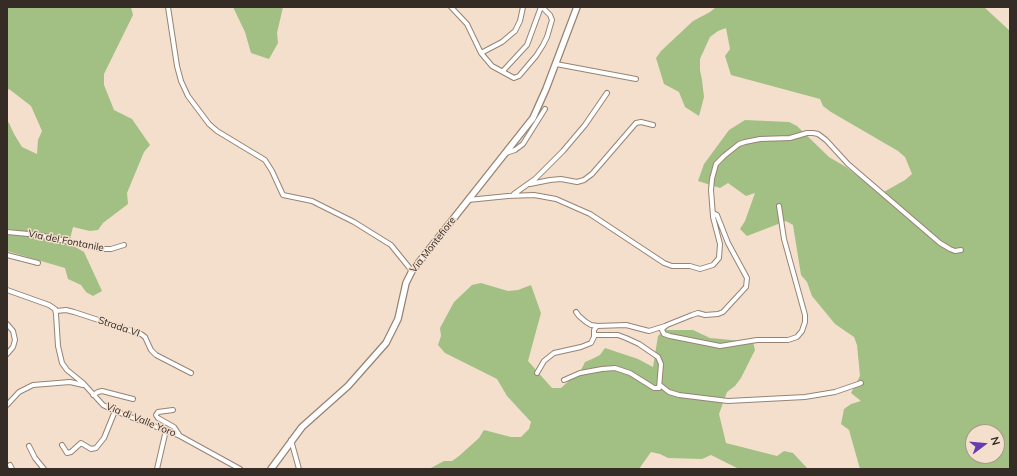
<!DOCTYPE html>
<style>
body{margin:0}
#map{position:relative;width:1017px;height:476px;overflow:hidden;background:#f4dfcd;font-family:Mulish,sans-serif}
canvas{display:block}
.frame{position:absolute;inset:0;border:8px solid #352c26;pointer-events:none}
.north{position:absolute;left:965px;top:424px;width:40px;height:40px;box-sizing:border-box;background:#f4dfcd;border:1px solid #a8978a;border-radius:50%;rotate:74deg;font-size:11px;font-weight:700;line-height:16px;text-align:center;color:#352c26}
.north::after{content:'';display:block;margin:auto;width:14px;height:18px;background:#683bb3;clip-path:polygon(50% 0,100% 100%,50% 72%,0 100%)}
</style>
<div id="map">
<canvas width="1017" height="476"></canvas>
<div class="frame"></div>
<div class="north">N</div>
</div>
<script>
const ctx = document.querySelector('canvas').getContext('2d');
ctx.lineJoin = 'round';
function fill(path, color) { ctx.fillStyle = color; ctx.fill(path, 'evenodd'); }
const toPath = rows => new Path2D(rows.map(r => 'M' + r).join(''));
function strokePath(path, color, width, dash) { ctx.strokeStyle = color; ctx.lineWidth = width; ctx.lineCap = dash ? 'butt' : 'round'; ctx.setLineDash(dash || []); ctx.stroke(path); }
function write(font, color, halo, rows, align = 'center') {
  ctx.font = font + ' Mulish,sans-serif'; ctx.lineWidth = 3; ctx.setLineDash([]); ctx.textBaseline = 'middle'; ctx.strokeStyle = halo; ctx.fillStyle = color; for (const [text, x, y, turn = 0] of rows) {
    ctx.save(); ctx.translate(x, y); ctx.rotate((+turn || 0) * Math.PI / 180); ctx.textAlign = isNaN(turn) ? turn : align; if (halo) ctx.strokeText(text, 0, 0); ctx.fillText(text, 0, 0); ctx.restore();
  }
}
const green = toPath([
 [7,7,131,7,133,15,104,74,104,85,114,110,132,119,150,145,144,152,127,193,128,204,103,223,98,230,90,231,73,227,70,239,50,235,7,229,7,121,9,123,14,134,22,147,37,154,38,140,42,131,31,106,9,89,7,91],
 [233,7,283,7,277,33,278,43,269,59,251,53,245,32],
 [716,7,984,7,1010,31,1010,469,860,469,849,430,841,424,844,409,851,404,861,401,851,393,860,376,857,345,854,337,835,324,812,296,807,282,801,275,793,225,786,221,747,236,740,229,745,221,755,193,746,196,728,183,720,188,698,181,704,164,729,130,745,120,789,122,797,126,829,157,846,167,872,187,882,193,905,180,912,174,905,157,898,151,831,112,823,106,820,99,731,75,725,56,730,49,726,28,718,31,710,37,700,59,700,70,702,80,704,97,699,116,685,107,679,92,664,84,656,58,661,51,693,21,710,12],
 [973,432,997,432,997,456,973,456],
 [7,234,34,236,72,245,84,252,102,291,93,296,86,292,81,285,68,279,65,268,7,251],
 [481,283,508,291,518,290,531,285,541,313,528,361,552,388,561,388,581,370,585,362,592,359,600,355,605,348,638,359,653,367,658,336,664,330,693,330,710,338,753,342,755,350,741,378,735,386,727,392,719,414,726,443,777,456,784,451,793,453,808,469,752,469,749,468,739,469,711,455,702,459,668,458,660,454,651,452,639,469,429,469,444,461,452,461,459,456,479,438,484,430,511,437,521,437,529,429,531,422,507,396,497,379,445,353,438,345,441,336,440,328,454,302,472,285]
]);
const minor = toPath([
 [168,7,177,66,181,81,188,96,209,124,217,131,265,160,272,171,283,195,312,201,354,222,391,245,412,271],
 [451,7,467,24,481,53],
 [523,7,520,21,515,31,502,42,481,53,492,66,514,78,519,76,536,56,543,45,547,37,552,20,550,15,542,7],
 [556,64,636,79],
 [503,71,527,45,541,7],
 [506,153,515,150,523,144,545,109],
 [530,184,550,180,561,179,577,182,584,180,592,174,636,123,641,122,653,125],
 [514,194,535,179,563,151,585,125,607,93],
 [507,196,534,195,556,199,590,214,664,263,672,266,690,266,700,269,713,265,719,258,720,244,713,217,715,214,717,215,728,243,747,278,746,287,723,312,718,314,705,315,698,313,692,315,667,325,663,328,662,330,664,334,670,336,720,346,757,340,788,340,797,337,802,331,805,322,805,315,784,239,779,206],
 [468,200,508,196],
 [713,216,711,190,712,179,716,164,724,156,739,144,745,142,760,139,790,138,807,133,813,133,818,134,826,140,848,164,940,243,950,249,955,251,961,250],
 [7,232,39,235,101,249,111,249,124,245],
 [7,255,38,263],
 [7,290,49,305,55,309,56,314,58,346,62,363,67,370,83,383,103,405,115,411,180,436,240,469],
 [56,311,66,310,74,312,141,334,145,337,151,350,156,355,191,373],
 [576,312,579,316,586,322,591,325,598,326],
 [7,324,13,331,15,340,13,347,7,354],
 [537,373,544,361,554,353,581,347,591,343,594,337,594,330,597,326,626,325,649,331,665,326],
 [564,380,580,373,602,369,615,368,630,373,654,388,659,388,661,364,658,357,639,344,626,338,618,335,594,335],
 [660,385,669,392,679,395,728,401,805,397,835,392,861,383],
 [93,395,98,392,102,391,133,399],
 [7,405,19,392,33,385,70,382,83,385],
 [173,410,158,412,156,415,158,418,174,427,180,436],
 [291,440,299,469],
 [62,445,67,453,71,452,81,443,91,449,96,448,104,438,115,411],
 [29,446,35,458,44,469],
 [10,465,12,469],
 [157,469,166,430]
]);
const secondary = toPath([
 [271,469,302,427,348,386,386,343,398,319,406,283,412,271,533,118,546,89,577,7]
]);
const streetNames = [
 ["Via del Fontanile",66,241,11],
 ["Via Montefiore",433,245,-52],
 ["Strada VI",119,327,19],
 ["Via di Valle Yoro",141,420,22]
];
fill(green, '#a2c083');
strokePath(minor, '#978373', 6);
strokePath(secondary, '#978373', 8);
strokePath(minor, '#fff', 4);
strokePath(secondary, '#fff', 5.5);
write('10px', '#352c26', '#f4dfcd', streetNames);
</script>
